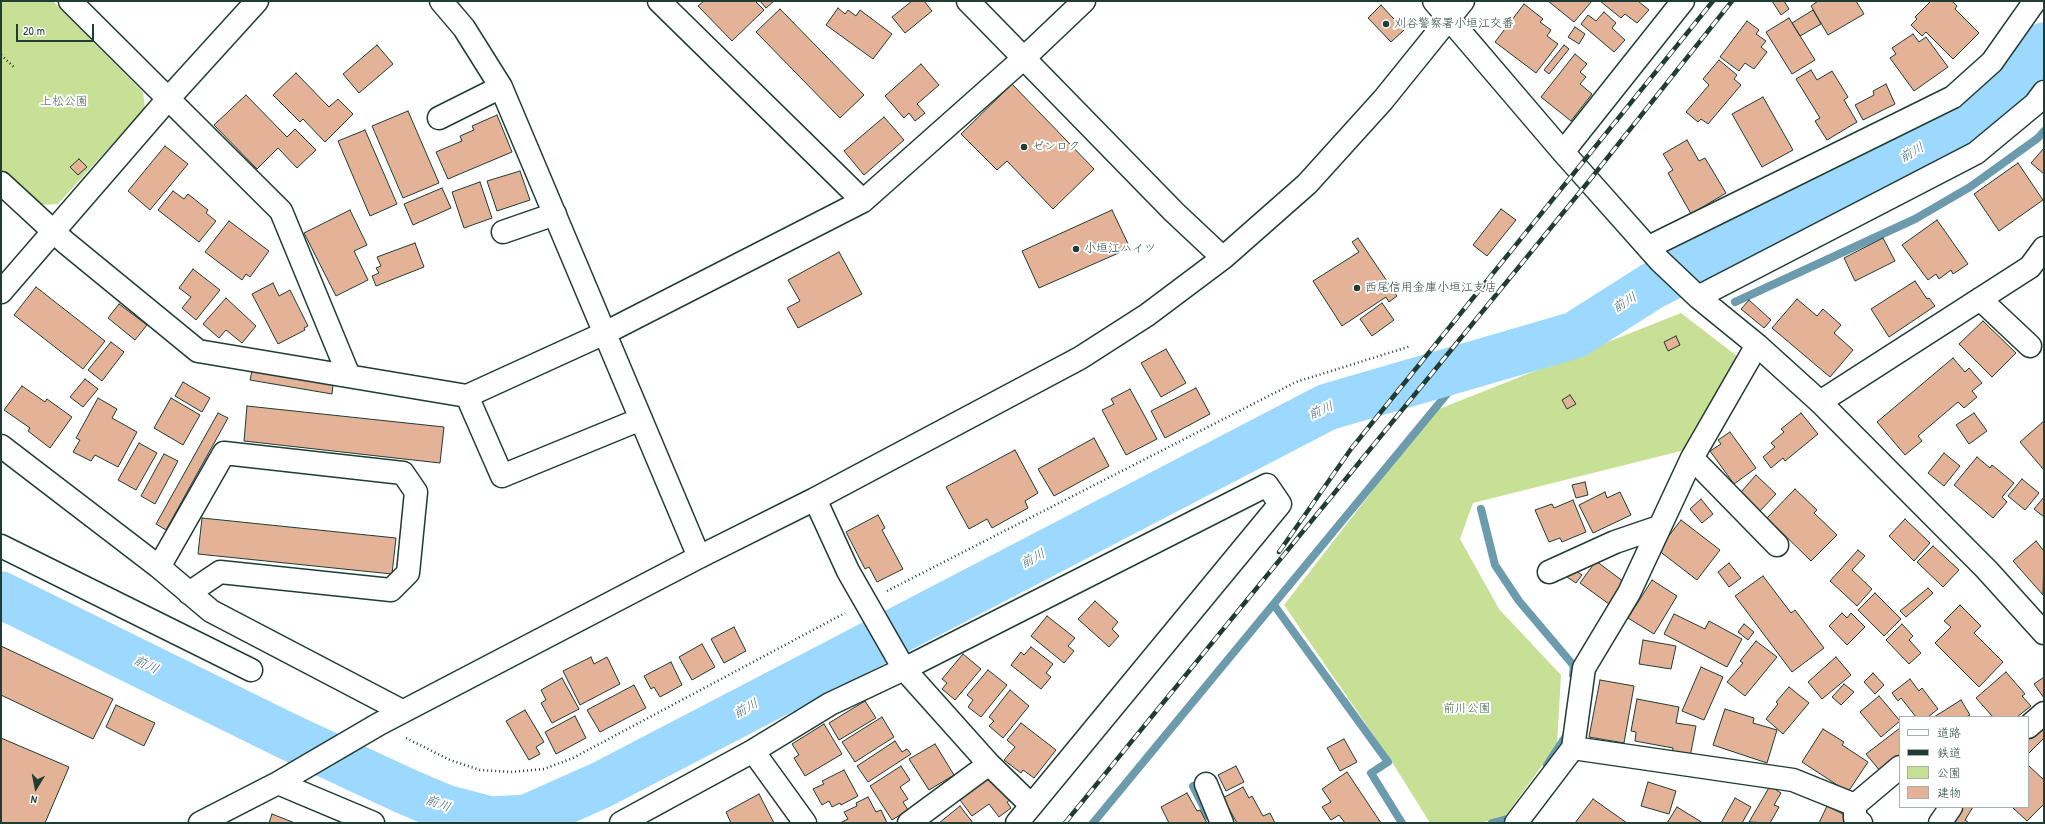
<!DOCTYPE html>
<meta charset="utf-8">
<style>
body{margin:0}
#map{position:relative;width:2045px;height:824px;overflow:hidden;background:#fff;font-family:"Patrick Hand","Klee One",sans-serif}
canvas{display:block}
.frame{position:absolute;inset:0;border:2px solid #1f3d34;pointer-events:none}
.legend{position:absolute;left:1899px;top:716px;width:130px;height:92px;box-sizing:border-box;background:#fff;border:1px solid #a5b1ae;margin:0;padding:5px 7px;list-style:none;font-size:12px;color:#1f3d34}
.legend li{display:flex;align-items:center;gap:8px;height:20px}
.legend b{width:20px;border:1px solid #a5b1ae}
.north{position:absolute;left:16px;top:768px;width:40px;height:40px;-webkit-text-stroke:3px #fff;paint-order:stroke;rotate:190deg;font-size:11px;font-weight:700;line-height:16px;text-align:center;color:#1f3d34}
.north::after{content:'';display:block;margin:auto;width:14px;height:18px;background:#1f3d34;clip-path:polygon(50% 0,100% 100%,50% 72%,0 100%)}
.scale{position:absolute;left:16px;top:24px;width:78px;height:18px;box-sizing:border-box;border:2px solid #1f3d34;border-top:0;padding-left:5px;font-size:12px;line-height:14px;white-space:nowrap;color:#1f3d34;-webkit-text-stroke:3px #fff;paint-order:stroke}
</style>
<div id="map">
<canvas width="2045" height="824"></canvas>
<div class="frame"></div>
<ul class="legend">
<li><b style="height:5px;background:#fff"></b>道路</li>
<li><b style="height:5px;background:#1f3d34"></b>鉄道</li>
<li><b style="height:11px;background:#c8e096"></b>公園</li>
<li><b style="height:11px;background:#e4b297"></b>建物</li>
</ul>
<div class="north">N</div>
<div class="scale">20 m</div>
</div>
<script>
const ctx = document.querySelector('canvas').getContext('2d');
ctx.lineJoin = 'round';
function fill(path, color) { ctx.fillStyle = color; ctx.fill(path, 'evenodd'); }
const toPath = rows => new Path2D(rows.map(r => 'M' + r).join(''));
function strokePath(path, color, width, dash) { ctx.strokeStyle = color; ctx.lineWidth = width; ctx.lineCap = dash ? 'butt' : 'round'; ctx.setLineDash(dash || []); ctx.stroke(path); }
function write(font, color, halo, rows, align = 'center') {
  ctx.font = font + ' "Patrick Hand","Klee One",sans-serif'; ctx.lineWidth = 4; ctx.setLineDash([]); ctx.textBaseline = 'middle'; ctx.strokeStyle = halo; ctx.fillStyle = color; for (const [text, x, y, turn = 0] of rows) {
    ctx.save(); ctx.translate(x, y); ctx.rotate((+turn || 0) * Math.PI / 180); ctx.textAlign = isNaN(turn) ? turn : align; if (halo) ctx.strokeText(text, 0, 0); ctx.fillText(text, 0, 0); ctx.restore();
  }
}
const green = toPath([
 [1,1,53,1,143,92,145,108,58,204,39,205,1,170],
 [1681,313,1737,356,1689,449,1473,503,1460,539,1499,609,1561,675,1557,745,1504,818,1478,823,1430,823,1392,762,1284,605,1434,411]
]);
const stream = toPath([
 [1735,302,1915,219,1970,187,2038,138,2044,131],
 [1481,509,1495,565,1519,601,1574,666,1573,675],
 [1274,605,1388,762,1371,773,1402,823],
 [1547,765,1568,733],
 [1193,786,1208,816],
 [1093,823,1470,366],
 [1492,823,1511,818,1513,814]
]);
const river = toPath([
 [1,595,287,736,403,790,445,808,490,820,527,818,601,785,1327,407,1575,335,1652,286,1893,164,1997,103,2044,46]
]);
const building = toPath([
 [704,1,755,1,764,10,732,41,698,6,704,1],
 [760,1,774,1,766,8,760,1],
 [912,1,924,1,932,11,905,33,892,17,912,1],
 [1548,1,1592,1,1574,22,1548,1],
 [1600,1,1638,1,1649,10,1637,23,1625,14,1621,18,1600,1],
 [1772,1,1784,1,1789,9,1781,15,1772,1],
 [1818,1,1856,1,1864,14,1828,35,1811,6,1818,1],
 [1931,1,1952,1,1957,6,1955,9,1979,33,1953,59,1926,32,1922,36,1911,25,1917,19,1915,17,1931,1],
 [1524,4,1543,19,1540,22,1551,30,1547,36,1558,44,1536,73,1495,42,1524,4],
 [1381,5,1404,30,1391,42,1368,18,1381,5],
 [838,8,845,14,848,10,856,16,860,10,892,34,873,59,826,25,838,8],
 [780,9,864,95,840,118,756,32,780,9],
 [1813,10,1821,24,1800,36,1792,23,1813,10],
 [1604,12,1616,23,1612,28,1625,40,1614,52,1581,24,1588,15,1596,21,1604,12],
 [1789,18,1815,60,1792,74,1766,32,1789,18],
 [1747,21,1759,30,1756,34,1766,41,1761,47,1767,52,1754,69,1745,63,1739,71,1720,57,1747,21],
 [1575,27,1585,34,1579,44,1568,37,1575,27],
 [1913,34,1919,42,1926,37,1948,67,1914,91,1890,58,1896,54,1892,48,1913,34],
 [377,45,393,64,359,93,343,74,377,45],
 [1564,45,1569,49,1549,74,1544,70,1564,45],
 [1575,54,1587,64,1580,72,1586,77,1580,84,1592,94,1571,121,1541,97,1575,54],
 [1719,60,1737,75,1734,79,1741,85,1708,124,1701,119,1698,122,1686,112,1709,85,1703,79,1719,60],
 [921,64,939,85,917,104,925,113,915,121,909,113,904,118,885,96,921,64],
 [1811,70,1817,80,1832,71,1848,97,1844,100,1857,122,1827,140,1815,121,1820,118,1796,79,1811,70],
 [296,73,329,107,338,99,353,114,325,142,303,119,300,122,273,95,296,73],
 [1012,84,1094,169,1053,209,1007,161,997,170,961,134,1012,84],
 [1886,84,1895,104,1863,120,1855,105,1874,95,1873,91,1886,84],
 [246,95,287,137,295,129,316,150,297,168,278,148,257,169,214,125,246,95],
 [1763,97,1793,150,1762,167,1732,114,1763,97],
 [408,111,439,183,403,198,372,126,408,111],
 [497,115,512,152,448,179,436,152,462,141,460,136,474,130,472,126,497,115],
 [884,117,904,140,864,175,844,151,884,117],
 [365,130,397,204,370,216,338,141,365,130],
 [1687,140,1699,161,1705,158,1726,193,1691,214,1668,173,1673,170,1663,154,1687,140],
 [165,146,188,164,150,210,128,191,165,146],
 [2044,148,2044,174,2031,163,2044,148],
 [79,159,87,167,78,175,70,167,79,159],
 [2018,163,2043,200,1999,231,1974,194,2018,163],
 [520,171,530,200,497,211,487,181,520,171],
 [480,182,492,218,464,228,452,192,480,182],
 [442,188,451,208,413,225,404,204,442,188],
 [173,191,184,199,188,194,208,210,206,213,216,221,199,242,158,210,173,191],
 [1501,209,1516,220,1487,256,1473,245,1501,209],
 [350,210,367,245,354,251,368,280,336,296,304,233,350,210],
 [1112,210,1130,248,1039,288,1022,251,1112,210],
 [1937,220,1968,264,1953,274,1951,270,1939,279,1936,274,1928,280,1902,245,1937,220],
 [229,221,269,251,250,277,246,274,242,280,205,252,229,221],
 [1358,238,1397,296,1389,302,1386,297,1342,326,1313,281,1359,252,1352,242,1358,238],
 [1883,238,1895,261,1855,281,1844,258,1883,238],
 [415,243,424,267,376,286,372,276,379,273,376,268,381,266,377,257,415,243],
 [839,252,862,294,798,328,787,308,800,301,788,280,839,252],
 [193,269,220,290,196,320,182,308,191,297,179,288,193,269],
 [1915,281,1927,299,1929,298,1935,306,1889,337,1871,309,1915,281],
 [273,283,279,296,290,290,308,326,304,328,305,330,278,344,252,294,273,283],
 [36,287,105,341,83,369,14,315,36,287],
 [226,298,256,326,242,343,226,330,219,338,203,324,226,298],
 [1797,299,1817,316,1823,309,1841,325,1834,333,1853,350,1830,377,1772,328,1797,299],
 [1749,300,1771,320,1764,328,1741,309,1749,300],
 [1382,303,1394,320,1372,336,1360,319,1382,303],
 [119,304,147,325,135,340,108,318,119,304],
 [1983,321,2016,353,1992,377,1959,344,1983,321],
 [1676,336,1680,345,1668,351,1664,342,1676,336],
 [111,342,124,352,102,381,88,370,111,342],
 [1166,349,1186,383,1161,397,1141,363,1166,349],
 [1953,358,1965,372,1969,368,1982,383,1972,391,1977,397,1964,408,1958,402,1918,436,1922,441,1905,455,1877,422,1953,358],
 [252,371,333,385,332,394,250,380,252,371],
 [85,379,98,389,83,407,70,397,85,379],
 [183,382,210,398,202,412,175,396,183,382],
 [22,386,45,402,47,399,72,417,50,448,28,431,30,428,4,410,22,386],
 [1196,388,1210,414,1165,438,1151,411,1196,388],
 [1130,389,1157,439,1126,455,1102,410,1114,404,1111,399,1130,389],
 [1570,395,1576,404,1567,409,1562,400,1570,395],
 [98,398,117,409,112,418,137,432,118,467,95,455,91,461,73,452,80,440,76,438,98,398],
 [171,398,200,415,183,445,154,428,171,398],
 [247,406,444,427,440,463,244,441,247,406],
 [218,413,228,418,166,530,156,524,218,413],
 [1801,413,1818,434,1785,461,1783,458,1771,468,1763,457,1775,447,1771,443,1784,432,1781,429,1801,413],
 [1974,413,1987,431,1969,444,1956,425,1974,413],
 [2044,421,2044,470,2020,442,2044,421],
 [1730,432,1756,468,1734,484,1710,451,1721,444,1718,440,1730,432],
 [1094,438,1109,466,1054,496,1038,469,1094,438],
 [139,443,157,453,136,490,118,480,139,443],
 [1015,450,1038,493,1025,501,1028,508,992,528,987,519,969,529,946,487,1015,450],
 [1944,453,1960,466,1944,486,1928,473,1944,453],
 [164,454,178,461,155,504,141,496,164,454],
 [1977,457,1990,468,1992,465,2014,483,2002,497,2007,502,1993,518,1954,485,1977,457],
 [1756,475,1776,494,1760,511,1741,492,1756,475],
 [2022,479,2039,493,2025,510,2008,496,2022,479],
 [1585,482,1588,495,1576,498,1572,485,1585,482],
 [1795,489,1817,510,1814,513,1837,535,1811,561,1767,518,1795,489],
 [1605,492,1607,498,1620,492,1631,515,1593,533,1579,505,1605,492],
 [2044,497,2044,517,2034,509,2044,497],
 [1701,499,1713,514,1702,523,1690,509,1701,499],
 [1573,500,1586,532,1562,542,1560,538,1549,542,1535,510,1552,504,1554,508,1573,500],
 [878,515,885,528,882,530,903,569,877,582,869,567,865,569,846,532,878,515],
 [202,518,396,538,392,574,198,554,202,518],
 [1905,519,1930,543,1914,561,1889,536,1905,519],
 [1681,520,1720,550,1697,580,1658,550,1681,520],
 [2036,541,2044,551,2043,595,2013,561,2036,541],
 [1933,546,1959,570,1943,587,1917,562,1933,546],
 [1858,550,1865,556,1852,570,1872,589,1857,606,1830,581,1858,550],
 [1596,561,1624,582,1609,604,1580,583,1596,561],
 [1729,563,1741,578,1729,587,1718,572,1729,563],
 [1573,569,1582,575,1576,583,1567,577,1573,569],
 [1763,576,1791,613,1795,610,1824,648,1792,672,1735,596,1763,576],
 [1652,580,1677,596,1654,634,1628,618,1652,580],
 [1928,588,1933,593,1906,617,1900,611,1928,588],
 [1875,593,1901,619,1884,636,1858,610,1875,593],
 [1095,601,1118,622,1112,629,1119,636,1109,647,1078,619,1095,601],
 [1960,605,1981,626,1974,633,2003,662,1979,687,1935,643,1951,627,1944,621,1960,605],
 [1842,613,1847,618,1851,613,1865,627,1847,645,1829,626,1842,613],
 [1674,614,1705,629,1709,621,1742,639,1727,667,1664,634,1674,614],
 [1047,616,1075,638,1068,646,1074,651,1064,663,1031,636,1047,616],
 [1744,624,1754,632,1748,640,1738,632,1744,624],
 [1902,624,1913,636,1909,640,1921,653,1909,664,1886,640,1902,624],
 [734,627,746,651,724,663,711,639,734,627],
 [1643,640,1676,646,1671,669,1639,664,1643,640],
 [1756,641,1777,657,1745,696,1727,682,1743,663,1740,661,1756,641],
 [702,644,715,667,692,680,679,657,702,644],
 [1,646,113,699,93,739,1,695,1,646],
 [1031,647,1053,664,1046,673,1051,677,1041,689,1011,665,1021,652,1024,655,1031,647],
 [963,654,981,669,955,700,942,689,947,683,942,679,963,654],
 [591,657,594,664,607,657,620,684,580,705,563,671,591,657],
 [1836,657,1851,675,1822,699,1808,682,1836,657],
 [671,662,682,685,660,697,654,687,651,689,644,676,671,662],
 [1701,667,1723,677,1704,720,1682,711,1701,667],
 [988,670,1007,685,981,717,968,707,973,700,967,695,988,670],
 [2006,672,2025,694,2022,696,2031,706,2017,717,1993,717,1976,698,2006,672],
 [1873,673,1884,685,1875,694,1864,682,1873,673],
 [2044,677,2044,698,2034,684,2044,677],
 [562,678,579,709,552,723,541,703,546,700,541,690,562,678],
 [1910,679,1919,691,1922,688,1938,709,1928,717,1916,717,1901,698,1898,701,1892,693,1910,679],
 [1600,680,1634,686,1624,743,1589,737,1600,680],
 [1844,684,1854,692,1841,705,1832,697,1844,684],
 [634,685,646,708,600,732,587,710,634,685],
 [1789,687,1809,703,1783,734,1766,719,1778,704,1776,702,1789,687],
 [1010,690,1029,706,1003,738,989,726,994,721,989,717,1010,690],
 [1879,696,1900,721,1881,737,1860,712,1879,696],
 [1637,699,1679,707,1676,723,1696,726,1690,757,1672,754,1673,748,1635,741,1636,732,1631,731,1637,699],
 [1961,700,1970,715,1966,717,1934,717,1961,700],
 [865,701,876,718,839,740,829,723,865,701],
 [116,705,155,723,144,746,106,727,116,705],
 [1725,709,1754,718,1753,723,1777,730,1767,763,1713,745,1725,709],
 [525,710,544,742,536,747,540,754,529,760,506,721,525,710],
 [575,716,586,738,556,754,545,732,575,716],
 [882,717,894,737,855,762,842,742,882,717],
 [1021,723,1056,750,1034,778,1023,770,1021,773,1004,760,1015,747,1007,740,1021,723],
 [824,724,842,754,805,776,794,758,799,755,792,744,824,724],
 [2044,725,2044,738,2028,754,2028,736,2044,725],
 [1900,728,1900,758,1881,772,1866,754,1900,728],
 [1823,729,1844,742,1842,745,1868,762,1848,792,1802,762,1823,729],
 [1,738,69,767,45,823,1,823,1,738],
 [1344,739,1357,762,1340,771,1327,748,1344,739],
 [895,741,902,752,907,749,911,754,868,782,857,766,895,741],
 [935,744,954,775,929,790,909,759,935,744],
 [2028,765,2044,780,2044,804,2027,821,2012,807,2028,807,2028,765],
 [901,766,910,780,900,787,908,799,903,802,908,810,892,820,870,786,901,766],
 [1236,766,1244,782,1226,791,1218,775,1236,766],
 [844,770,858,796,841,805,840,803,832,807,829,801,822,805,813,789,824,784,822,781,844,770],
 [1347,772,1381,823,1345,823,1339,815,1331,820,1322,807,1331,802,1322,789,1347,772],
 [989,778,995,786,998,784,1010,800,1007,802,1011,808,999,817,989,804,972,816,960,800,989,778],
 [1648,782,1676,791,1669,814,1641,806,1648,782],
 [1770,786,1781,793,1774,805,1779,807,1770,823,1749,822,1770,786],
 [1243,787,1249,798,1252,796,1263,816,1270,813,1275,823,1237,823,1223,798,1243,787],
 [1187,793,1197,811,1200,810,1207,823,1169,823,1161,807,1187,793],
 [759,794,774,823,731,823,726,812,759,794],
 [868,797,876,812,881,810,887,823,840,823,848,819,844,812,857,806,856,803,868,797],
 [1735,798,1751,807,1742,823,1721,823,1735,798],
 [1593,799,1627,823,1575,823,1593,799],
 [960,806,973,823,939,823,960,806],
 [1827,806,1847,816,1843,823,1819,823,1827,806],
 [1677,807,1703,823,1667,823,1677,807],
 [1960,807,1973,807,1965,820,1969,823,1949,823,1960,807],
 [272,814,295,823,269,823,272,814]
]);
const path = toPath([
 [1,55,15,68],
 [887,591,1296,382,1411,346],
 [406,738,450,760,480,770,511,772,544,769,573,758,845,613]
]);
const minor = toPath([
 [70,1,281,211,349,376],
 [441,1,464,28,501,87,699,557],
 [659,1,863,201],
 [968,1,1174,212,1223,258],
 [1434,1,1563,152,1660,261,1698,297,1757,345,1820,402,1987,570,2044,633],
 [439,118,501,87],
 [1563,152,1683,1],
 [1,183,65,242,198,351,467,396,605,333,863,201,1024,58,1084,1],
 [503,232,555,214],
 [1649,247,1953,97,1992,62,2035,1],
 [1,292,168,99,257,1],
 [1698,297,1976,153,2035,104,2044,92],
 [1980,299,2030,346],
 [467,396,502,476,641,419],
 [1820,402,2030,267,2044,248],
 [1,446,159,567,211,611,402,711],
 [1692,458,1777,545],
 [815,499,848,571,904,669,989,764,1031,805],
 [1,546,251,670],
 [159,567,224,453,403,473,416,492,408,573,391,590,220,572,189,593],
 [1549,572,1615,542,1659,527],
 [2028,727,2044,713],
 [1573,748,1793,780,1855,805,1855,818,1861,823],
 [753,751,830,704,904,669,1267,485,1280,504,1017,823],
 [278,783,373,823],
 [1206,784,1222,823],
 [1855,805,1900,767],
 [200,823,278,783,379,724,699,557,815,499,1080,358,1147,315,1223,258,1307,184,1383,100,1463,1],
 [621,823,753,751,805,823],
 [909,823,989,764],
 [1516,823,1573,748,1584,668,1629,593,1692,458,1757,345],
 [1940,823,1951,807]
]);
const rail = toPath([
 [1279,552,1351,449,1713,1],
 [1065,823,1589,181,1732,1]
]);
const markers = [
 [1386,24,4,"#1f3d34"],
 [1024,147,4,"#1f3d34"],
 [1076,249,4,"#1f3d34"],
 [1357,288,4,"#1f3d34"]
];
const poiNames = [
 ["刈谷警察署小垣江交番",1394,24],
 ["ゼンロク",1032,147],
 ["小垣江ハイツ",1084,249],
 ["西尾信用金庫小垣江支店",1365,288]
];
const parkNames = [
 ["上松公園",64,102],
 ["前川公園",1467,709]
];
const waterNames = [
 ["前川",1912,153,-30],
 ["前川",1625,303,-32],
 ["前川",1321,411,-24],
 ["前川",1033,559,-28],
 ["前川",146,665,26],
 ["前川",746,709,-28],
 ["前川",438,804,20]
];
fill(green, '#c8e096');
strokePath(stream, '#6b9bad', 8);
strokePath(river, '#9dd9fe', 47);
fill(building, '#e4b297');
strokePath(building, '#1f3d34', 1);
strokePath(minor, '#1f3d34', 25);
strokePath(path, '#1f3d34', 2.5, [1, 3]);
strokePath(minor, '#fff', 22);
strokePath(rail, '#1f3d34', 4.5);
strokePath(rail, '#fff', 3, [9]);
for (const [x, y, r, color] of markers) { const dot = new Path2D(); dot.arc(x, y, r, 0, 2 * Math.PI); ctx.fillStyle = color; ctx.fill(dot); strokePath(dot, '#fff', 1.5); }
write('12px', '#1f3d34', '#fff', poiNames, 'left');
write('12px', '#415e48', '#fff', parkNames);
write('italic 13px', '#3e6466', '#fff', waterNames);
</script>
